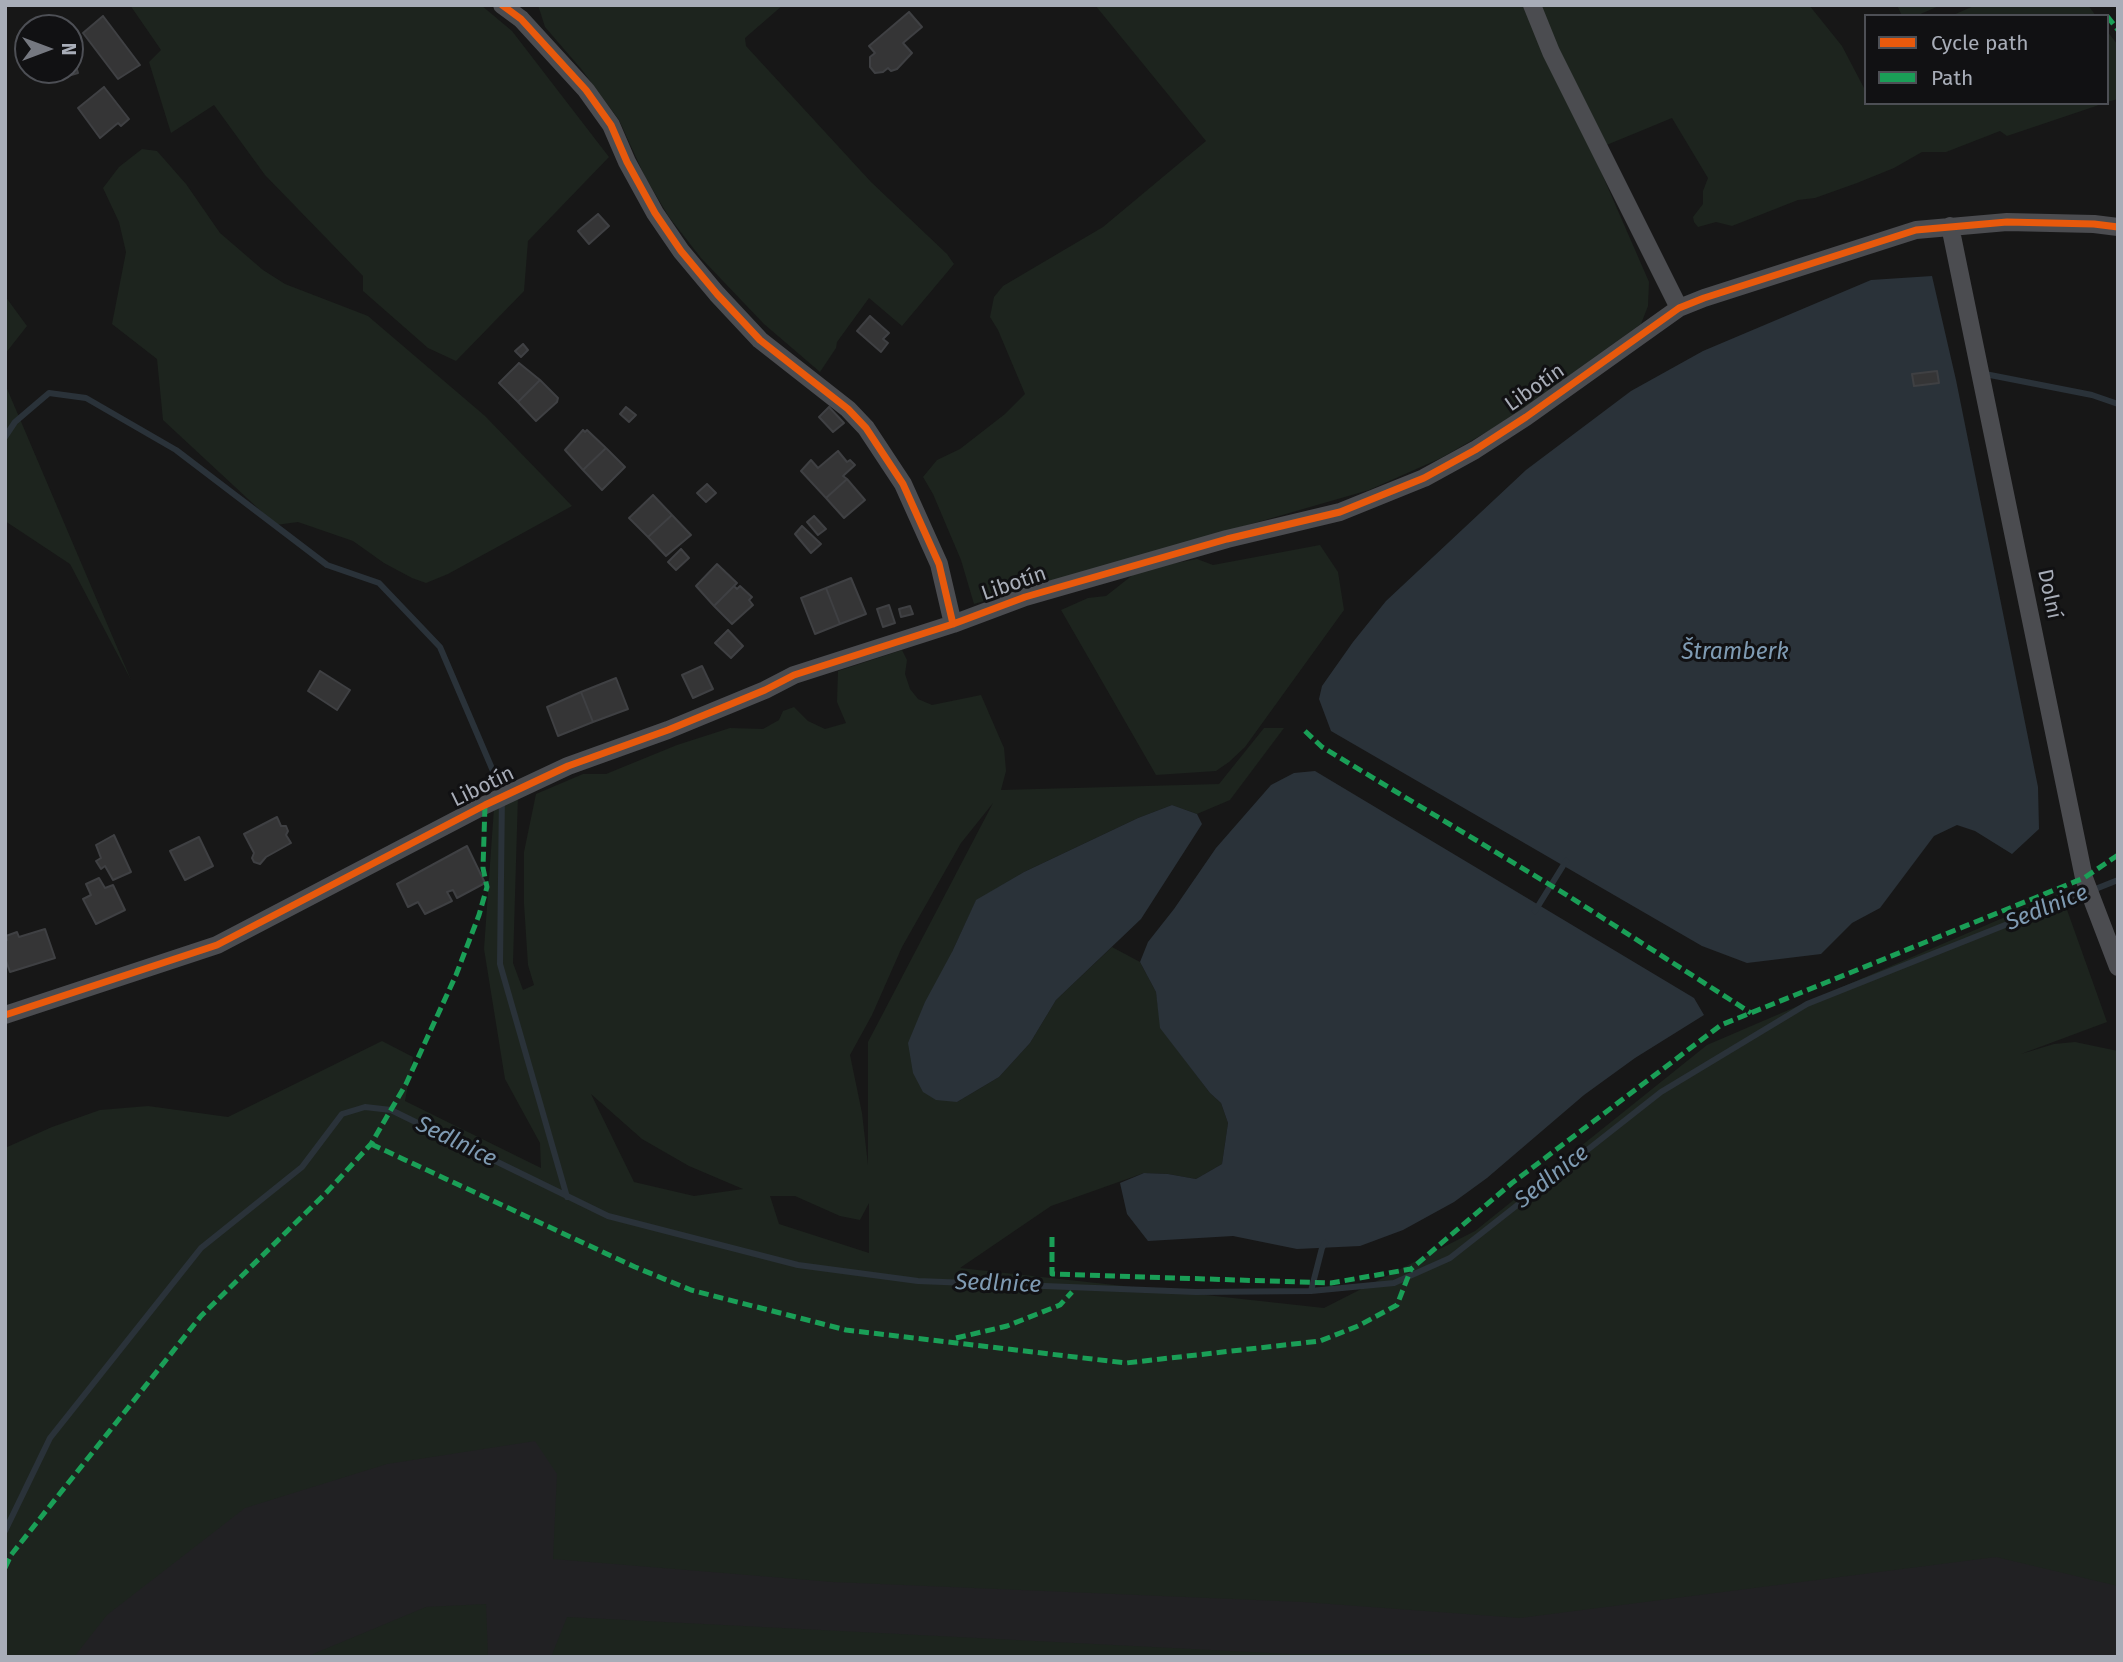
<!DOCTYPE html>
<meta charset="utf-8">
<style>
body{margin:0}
#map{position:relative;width:2123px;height:1662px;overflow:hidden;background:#171717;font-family:"Fira Sans",sans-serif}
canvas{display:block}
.frame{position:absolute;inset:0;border:7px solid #a8adb8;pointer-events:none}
.legend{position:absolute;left:1864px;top:14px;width:245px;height:91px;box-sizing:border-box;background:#111113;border:2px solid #4d4f55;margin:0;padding:9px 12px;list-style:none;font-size:21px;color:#a8adb8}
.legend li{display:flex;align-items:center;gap:14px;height:35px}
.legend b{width:35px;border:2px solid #4d4f55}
.north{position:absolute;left:14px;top:14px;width:70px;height:70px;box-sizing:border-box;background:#111113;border:2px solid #4d4f55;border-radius:50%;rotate:90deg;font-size:19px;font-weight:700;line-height:28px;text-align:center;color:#a8adb8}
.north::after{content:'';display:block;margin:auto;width:24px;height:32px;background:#757880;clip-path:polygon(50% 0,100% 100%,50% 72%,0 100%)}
</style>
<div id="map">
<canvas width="2123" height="1662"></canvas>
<div class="frame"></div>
<ul class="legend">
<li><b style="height:9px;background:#e8590c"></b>Cycle path</li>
<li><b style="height:9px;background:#1a9f57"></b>Path</li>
</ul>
<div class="north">N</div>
</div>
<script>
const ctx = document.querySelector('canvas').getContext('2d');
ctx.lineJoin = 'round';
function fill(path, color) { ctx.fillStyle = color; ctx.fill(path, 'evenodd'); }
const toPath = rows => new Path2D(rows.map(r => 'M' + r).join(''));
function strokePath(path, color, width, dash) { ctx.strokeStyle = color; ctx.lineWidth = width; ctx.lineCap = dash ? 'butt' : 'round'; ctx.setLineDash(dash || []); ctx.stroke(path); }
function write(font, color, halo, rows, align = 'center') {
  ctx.font = font + ' "Fira Sans",sans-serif'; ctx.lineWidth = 6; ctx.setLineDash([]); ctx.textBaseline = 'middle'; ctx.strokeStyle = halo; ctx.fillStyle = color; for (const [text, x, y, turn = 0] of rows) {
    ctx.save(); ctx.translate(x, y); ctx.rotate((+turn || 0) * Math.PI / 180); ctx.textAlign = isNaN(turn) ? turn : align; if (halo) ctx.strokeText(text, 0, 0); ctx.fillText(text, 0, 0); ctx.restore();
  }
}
const built = toPath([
 [395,1337,2118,1454,2118,1657,5,1657]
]);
const green = toPath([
 [130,5,481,5,512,31,609,157,528,241,524,291,456,361,428,348,363,291,363,276,265,175,214,105,171,133,149,62,161,50],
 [538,5,783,5,745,38,746,46,871,182,947,254,954,264,902,326,869,298,837,342,836,348,820,372,764,324,701,258,669,217,645,177,619,120,582,70,545,27],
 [1095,5,1809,5,1842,46,1864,88,1866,87,1866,103,2105,103,2007,136,2000,131,1946,152,1922,152,1894,168,1857,183,1815,198,1798,200,1732,226,1716,222,1698,227,1694,222,1693,217,1703,204,1703,191,1708,178,1672,118,1592,151,1649,282,1648,306,1641,324,1506,421,1441,458,1369,490,974,604,961,560,933,494,923,477,937,460,960,449,1005,414,1025,394,998,330,990,317,994,297,1003,286,1103,227,1206,141],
 [1897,5,1941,5,1916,16,1902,16],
 [1976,5,2088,5,2096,16,1951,16],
 [2107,31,2118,45,2118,99,2107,102],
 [142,149,157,151,186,184,220,233,263,270,285,284,368,316,485,416,572,506,448,574,426,583,412,578,384,563,353,541,298,522,276,525,163,420,157,359,112,324,126,252,119,222,103,188,119,167],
 [5,296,27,326,5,354],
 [5,384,131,680,70,564,5,521],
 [1320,545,1338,572,1344,610,1245,747,1229,762,1216,771,1156,775,1061,610,1088,598,1106,596,1139,570,1197,559,1213,565],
 [902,650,907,660,905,674,910,689,918,699,932,705,981,695,1004,748,1006,771,1001,790,1219,784,1264,728,1284,728,1230,800,1197,814,1172,805,1138,818,1024,872,976,901,952,952,957,1102,999,1077,1030,1043,1056,1000,1112,947,1140,962,1156,992,1161,1028,1210,1093,1221,1103,1228,1123,1222,1164,1196,1179,1168,1174,1144,1173,1051,1206,960,1268,1324,1308,1475,1231,1707,1045,2061,893,2107,1022,2021,1054,2054,1044,2075,1042,2118,1051,2118,1586,1996,1557,1520,1618,1303,1602,833,1582,553,1559,557,1474,535,1441,387,1464,245,1508,107,1615,74,1657,5,1657,5,1148,52,1127,100,1110,148,1106,228,1117,382,1041,413,1057,405,1101,541,1168,540,1143,505,1079,484,949,494,808,518,795,513,963,523,990,534,985,528,965,524,904,524,852,536,794,583,774,606,774,677,745,730,728,763,729,779,720,783,711,794,707,808,721,825,729,846,723,837,702,838,671],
 [993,803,868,1042,868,1165,862,1113,850,1055,872,1015,902,947,961,843],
 [591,1094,642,1139,689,1166,743,1189,694,1196,634,1182],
 [770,1196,795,1196,840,1216,860,1220,869,1203,869,1253,779,1224],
 [486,1604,488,1657,306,1657,426,1607],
 [567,1617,1289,1654,1431,1654,1430,1657,551,1657]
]);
const water = toPath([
 [1932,276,1956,380,2038,787,2039,829,2012,854,1975,831,1957,825,1934,836,1880,908,1852,923,1821,954,1747,963,1702,946,1331,731,1319,699,1322,686,1353,642,1386,601,1526,470,1631,391,1703,351,1871,280],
 [1315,771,1694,998,1704,1015,1635,1058,1584,1095,1487,1178,1454,1202,1403,1230,1360,1246,1297,1249,1233,1236,1148,1241,1127,1214,1120,1183,1144,1173,1168,1174,1196,1179,1222,1164,1228,1123,1221,1103,1210,1093,1160,1028,1156,992,1140,962,1148,942,1174,909,1216,848,1271,785,1294,773],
 [1172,805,1197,814,1202,824,1141,919,1056,1000,1030,1043,999,1077,957,1102,936,1100,923,1092,913,1073,908,1043,925,1002,952,952,976,900,1024,872,1138,818]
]);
const stream = toPath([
 [1985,374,2092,395,2118,404],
 [5,437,15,422,49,393,86,398,176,450,327,565,379,583,440,647,502,792,500,964,567,1197],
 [1535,911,1566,861],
 [1311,1291,1322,1248,1325,1243],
 [5,1531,50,1438,201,1248,302,1167,342,1114,365,1107,391,1110,608,1216,798,1265,918,1281,1196,1292,1311,1291,1394,1283,1450,1258,1661,1092,1807,1004,2118,880]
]);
const building = toPath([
 [909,12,922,27,903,43,912,53,897,69,891,71,888,68,883,72,875,73,870,67,870,57,875,53,869,46,909,12],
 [103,16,140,65,118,79,83,33,103,16],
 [70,46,78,73,51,81,48,70,70,70,70,46],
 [104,87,129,119,121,126,118,123,100,138,78,108,104,87],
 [598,214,609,226,589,244,578,231,598,214],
 [870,316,889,333,883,339,888,343,881,352,857,331,870,316],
 [523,344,528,350,521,357,515,351,523,344],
 [519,363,540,380,518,402,499,383,519,363],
 [1937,371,1939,383,1914,386,1912,374,1937,371],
 [540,380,558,398,557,402,536,421,518,402,540,380],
 [626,407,636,415,629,422,620,414,626,407],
 [829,407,844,423,833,432,819,417,829,407],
 [583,430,585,432,587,430,606,448,583,470,565,450,583,430],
 [606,448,625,467,602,490,583,470,606,448],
 [838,451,847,462,850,460,855,465,843,476,847,479,826,498,801,471,811,460,818,468,838,451],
 [847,479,865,500,844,518,826,498,847,479],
 [707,484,716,493,706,502,697,493,707,484],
 [653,495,672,515,648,537,629,518,653,495],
 [672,515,691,535,666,556,648,537,672,515],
 [814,516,826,529,818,535,807,522,814,516],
 [802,526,821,544,811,553,795,534,802,526],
 [681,549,689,558,676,570,668,562,681,549],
 [717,564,737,583,714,606,696,586,717,564],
 [851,578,866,614,840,624,826,588,851,578],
 [734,586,737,589,740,586,752,597,749,600,753,605,732,624,714,606,734,586],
 [826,588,840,624,815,634,801,598,826,588],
 [889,605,895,623,883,627,877,609,889,605],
 [910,606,913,614,901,617,899,609,910,606],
 [728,630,743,646,731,658,715,643,728,630],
 [702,666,713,689,693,698,682,675,702,666],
 [320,671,350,690,337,710,308,691,320,671],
 [616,678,628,709,593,722,581,692,616,678],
 [581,692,593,722,558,736,547,707,581,692],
 [277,817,281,826,286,826,288,831,286,835,291,843,266,857,260,864,254,862,252,858,254,853,244,834,277,817],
 [114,835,131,872,113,880,105,866,101,869,96,861,101,858,96,845,114,835],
 [199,837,213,866,185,880,170,851,199,837],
 [467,846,485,883,457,898,453,890,447,892,452,901,425,914,418,902,408,907,397,884,467,846],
 [99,878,105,888,113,885,125,910,96,924,83,899,91,895,86,884,99,878],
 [45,929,55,958,10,972,5,958,5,941,7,940,6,936,17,932,19,937,45,929]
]);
const street = toPath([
 [502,5,521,19,586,90,611,125,627,162,655,213,681,251,717,294,760,340,848,409,866,428,903,484,939,564,953,624],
 [1532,5,1551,52,1679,308],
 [1950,226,2084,878,2118,967],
 [5,1015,217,945,485,805,568,766,668,730,765,690,794,675,953,624,1025,597,1227,539,1340,512,1424,478,1475,450,1526,417,1679,308,1704,298,1916,230,2007,222,2094,224,2118,227]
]);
const quiet = toPath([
 [2107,16,2118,30],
 [1305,731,1322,747,1570,897,1751,1013],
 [371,1144,635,1267,691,1290,846,1330,1126,1363,1320,1341,1358,1326,1397,1305,1411,1269],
 [1052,1237,1052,1274,1331,1283,1411,1269,1512,1183,1721,1025,2084,878,2118,855],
 [956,1338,1007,1326,1060,1305,1072,1292],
 [5,1568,11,1555,201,1316,326,1193,371,1144,406,1084,456,975,479,915,487,887,483,868,485,805]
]);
const cycleway = toPath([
 [502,5,521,19,586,90,611,125,627,162,655,213,681,251,717,294,760,340,848,409,866,428,903,484,939,564,953,624],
 [5,1015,217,945,485,805,568,766,668,730,765,690,794,675,953,624,1025,597,1227,539,1340,512,1424,478,1475,450,1526,417,1679,308,1704,298,1916,230,2007,222,2094,224,2118,227]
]);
const streetNames = [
 ["Libotín",1535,388,-35],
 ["Libotín",1014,584,-19],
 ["Dolní",2049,594,78],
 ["Libotín",483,787,-26]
];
const waterNames = [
 ["Štramberk",1735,653],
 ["Sedlnice",2047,908,-22],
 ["Sedlnice",456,1142,26],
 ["Sedlnice",1552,1177,-38],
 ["Sedlnice",998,1284,2]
];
fill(built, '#212123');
fill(green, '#1d241e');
fill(water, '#2a3239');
strokePath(stream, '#2a3239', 6);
fill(building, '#353536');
strokePath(building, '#3f4043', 2);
strokePath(street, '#4b4c50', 18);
strokePath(quiet, '#1a9f57', 5, [10, 5]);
strokePath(cycleway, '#e8590c', 7);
write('21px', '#a8adb8', '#111113', streetNames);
write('italic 23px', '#7f9bb3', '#111113', waterNames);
</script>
